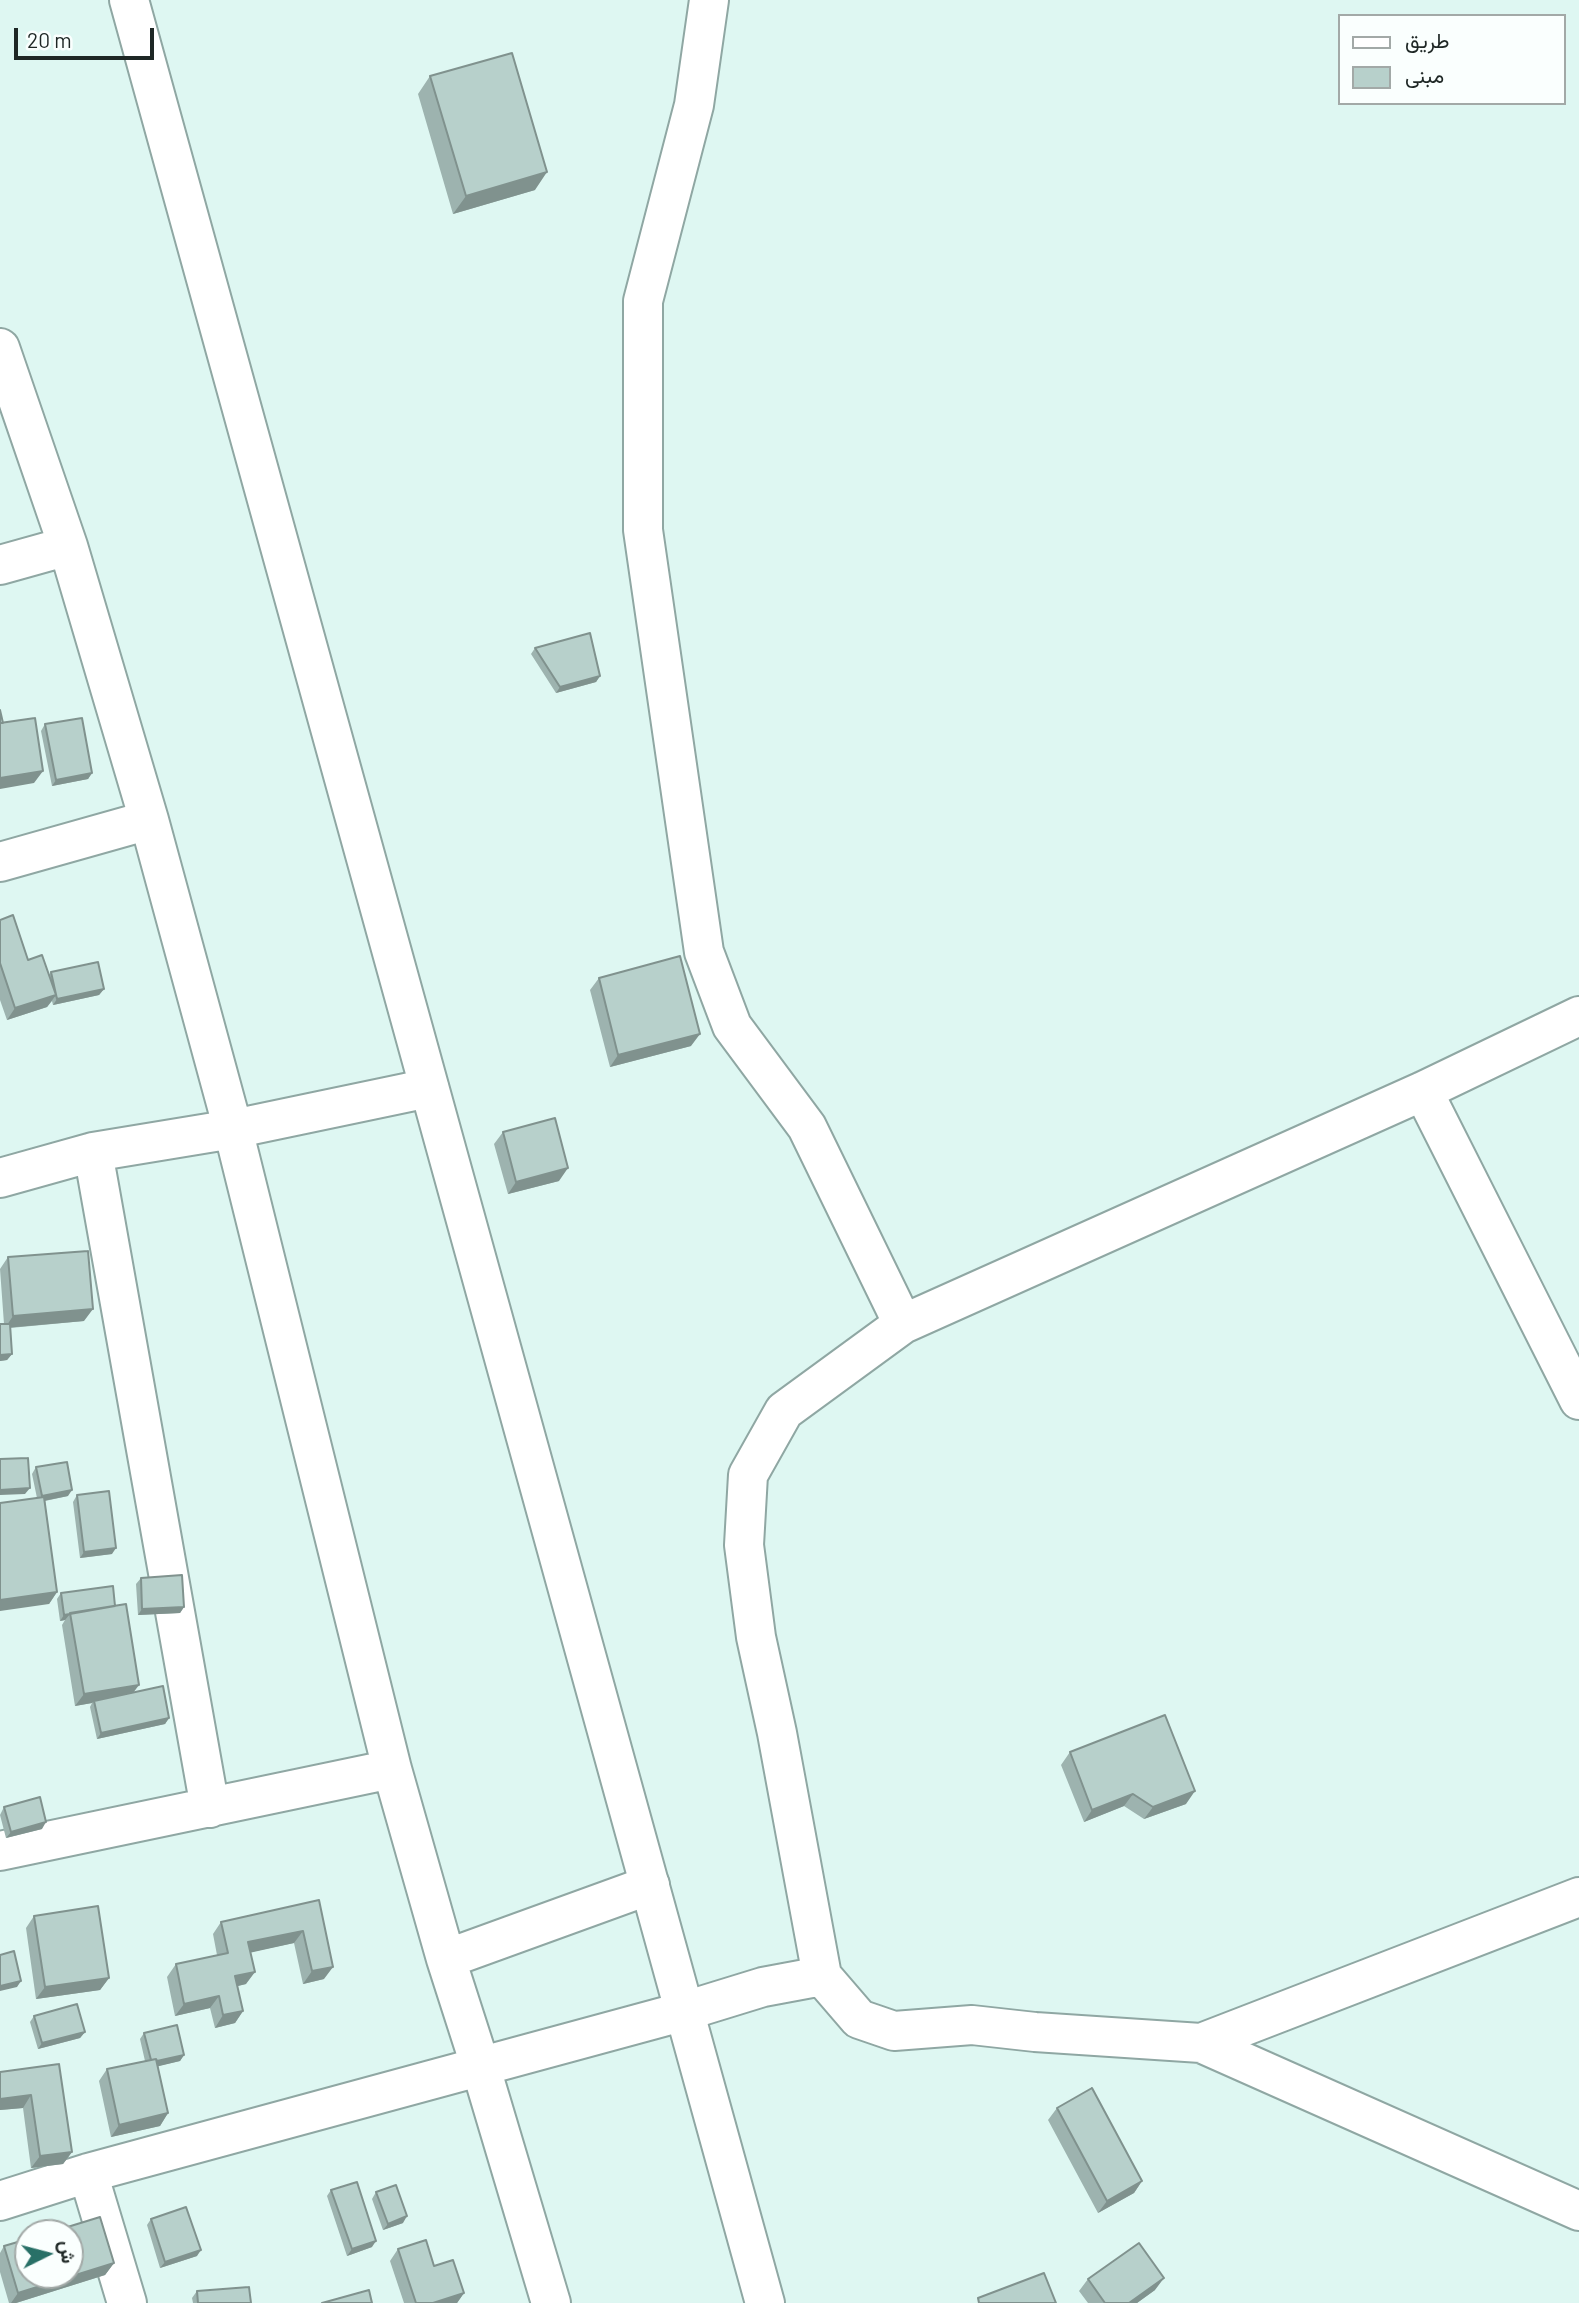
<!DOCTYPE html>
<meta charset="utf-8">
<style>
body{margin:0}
#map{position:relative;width:1579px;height:2303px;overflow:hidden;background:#def7f2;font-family:Barlow,Vazirmatn,sans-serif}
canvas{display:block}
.legend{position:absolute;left:1338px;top:14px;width:228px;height:91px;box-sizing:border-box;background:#fafffe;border:2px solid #a2a9a7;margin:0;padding:9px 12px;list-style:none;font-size:21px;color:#1e2725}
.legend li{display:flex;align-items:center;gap:14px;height:35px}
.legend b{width:35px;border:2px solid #a2a9a7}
.north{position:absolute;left:14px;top:2219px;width:70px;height:70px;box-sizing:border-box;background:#fafffe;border:2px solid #a2a9a7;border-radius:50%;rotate:84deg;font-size:19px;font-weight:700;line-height:28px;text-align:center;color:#1e2725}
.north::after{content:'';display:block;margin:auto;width:24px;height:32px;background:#287067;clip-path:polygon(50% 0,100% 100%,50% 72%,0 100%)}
.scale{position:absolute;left:14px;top:28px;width:140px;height:32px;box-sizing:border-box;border:4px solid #1e2725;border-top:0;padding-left:9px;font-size:21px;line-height:24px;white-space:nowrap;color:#1e2725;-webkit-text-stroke:5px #fafffe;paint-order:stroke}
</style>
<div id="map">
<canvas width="1579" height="2303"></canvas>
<ul class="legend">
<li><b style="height:9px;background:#fff"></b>طريق</li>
<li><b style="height:19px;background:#b7d0cb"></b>مبنى</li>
</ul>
<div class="north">ش</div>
<div class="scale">20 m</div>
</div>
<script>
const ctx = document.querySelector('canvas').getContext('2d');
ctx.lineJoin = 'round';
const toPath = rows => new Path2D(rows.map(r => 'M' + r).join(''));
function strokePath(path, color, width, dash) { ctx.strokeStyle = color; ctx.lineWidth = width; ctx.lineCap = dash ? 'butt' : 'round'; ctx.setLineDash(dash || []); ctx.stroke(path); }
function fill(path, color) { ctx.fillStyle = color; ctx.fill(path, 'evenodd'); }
const minor = toPath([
 [709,0,694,105,643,301,643,530,704,952,732,1026,807,1127,903,1324],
 [0,348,68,546,149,820,233,1129,392,1769,446,1959,481,2068,551,2303],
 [0,565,68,546],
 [0,862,149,820],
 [1579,1016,1423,1091,903,1324,784,1411,748,1475,744,1545,756,1637,777,1733,822,1976,859,2019,894,2031,972,2025,1035,2032,1201,2043,1579,2211],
 [1423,1091,1579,1400],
 [93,1152,210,1808],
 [0,1178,93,1152,233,1129,429,1088],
 [0,1851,392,1769],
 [446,1959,650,1885],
 [1201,2043,1579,1897],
 [88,2173,127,2303],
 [0,2201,88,2173,685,2011,763,1987,822,1976]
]);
const tertiary = toPath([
 [129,0,765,2303]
]);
const wall = toPath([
 [430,76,535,190,453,214,418,94],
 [535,648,600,676,596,682,556,693,531,654],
 [45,724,92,773,88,779,52,786,41,731],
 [0,920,28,960,49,975,51,972,104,989,99,995,53,1005,52,1001,47,1007,7,1020,0,1000],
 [599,978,691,1046,610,1067,590,990],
 [503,1132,559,1181,508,1194,494,1144],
 [8,1257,84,1321,10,1328,12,1354,7,1360,0,1361,0,1324,4,1324,0,1269],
 [36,1467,68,1496,45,1501,57,1592,49,1604,37,1498,32,1474],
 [77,1495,112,1554,80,1558,73,1502],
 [141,1578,184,1607,180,1613,138,1615,136,1584],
 [61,1593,115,1606,133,1693,169,1718,165,1724,97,1739,90,1707,92,1703,75,1706,62,1625,65,1620,60,1621,57,1599],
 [1070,1752,1186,1804,1144,1819,1124,1806,1084,1822,1061,1765],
 [4,1807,42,1829,6,1838,0,1815],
 [319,1900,324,1979,303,1984,294,1943,251,1952,246,1984,237,1986,243,2011,235,2023,215,2028,210,2008,175,2016,167,1977,176,1964,217,1955,213,1934,221,1922],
 [34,1916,109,1978,100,1990,36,1999,26,1928],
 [34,2016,85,2032,80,2038,38,2049,30,2022],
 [144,2033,184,2055,180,2061,158,2066,168,2113,160,2126,111,2137,99,2081,107,2069,145,2061,140,2039],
 [59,2064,72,2152,63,2164,31,2168,23,2108,0,2110,0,2072],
 [1057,2108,1142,2181,1134,2193,1098,2213,1048,2120],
 [331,2190,372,2247,347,2256,327,2196],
 [376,2192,403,2223,383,2230,372,2199],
 [151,2219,197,2256,160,2268,147,2225],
 [4,2246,114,2263,105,2275,16,2303,9,2303,0,2272,0,2253],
 [398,2249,434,2266,464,2293,457,2303,404,2303,390,2261],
 [1088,2279,1155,2290,1137,2303,1088,2303,1079,2291],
 [197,2291,251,2303,193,2303,192,2298]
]);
const shadedWall = toPath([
 [547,172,535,190,453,214,466,196],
 [600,676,596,682,556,693,560,687],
 [43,771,34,783,0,789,0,778],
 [92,773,88,779,52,786,56,780],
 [104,989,99,995,53,1005,57,999],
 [56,995,47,1007,7,1020,15,1008],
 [700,1034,691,1046,610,1067,618,1055],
 [568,1168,559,1181,508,1194,516,1182],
 [93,1309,84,1321,5,1328,13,1316],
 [12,1354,7,1360,0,1361,0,1355],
 [30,1488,25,1494,0,1495,0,1490],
 [72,1490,68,1496,38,1502,42,1496],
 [116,1548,112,1554,80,1558,84,1552],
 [57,1592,49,1604,0,1611,0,1600],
 [184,1607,180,1613,138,1615,142,1609],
 [70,1614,65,1620,60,1621,64,1615],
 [139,1685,130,1697,94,1701,92,1703,75,1706,84,1694],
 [169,1718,165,1724,97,1739,101,1733],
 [1195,1791,1186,1804,1144,1819,1153,1807],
 [1133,1794,1124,1806,1084,1822,1092,1810],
 [46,1822,42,1829,6,1838,11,1832],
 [303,1931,294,1943,240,1955,248,1942],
 [333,1967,324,1979,303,1984,312,1971],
 [255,1972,246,1984,226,1989,235,1976],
 [109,1978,100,1990,36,1999,45,1987],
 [21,1981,17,1987,0,1991,0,1986],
 [219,1996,210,2008,175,2016,184,2004],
 [243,2011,235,2023,215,2028,223,2015],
 [85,2032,80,2038,38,2049,42,2043],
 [184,2055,180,2061,147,2069,152,2062],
 [31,2095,23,2108,0,2110,0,2099],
 [168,2113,160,2126,111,2137,119,2125],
 [72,2152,63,2164,31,2168,40,2156],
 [1142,2181,1134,2193,1098,2213,1107,2201],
 [407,2216,403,2223,383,2230,388,2224],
 [376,2241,372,2247,347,2256,352,2249],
 [201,2250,197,2256,160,2268,165,2262],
 [114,2263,105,2275,16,2303,11,2303,18,2293],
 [1164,2278,1155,2290,1137,2303,1129,2303],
 [464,2293,457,2303,433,2303]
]);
const building = toPath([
 [512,53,547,172,466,196,430,76,512,53],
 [590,633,600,676,560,687,535,648,590,633],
 [0,710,3,723,0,723,0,710],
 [35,718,43,771,0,778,0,723,35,718],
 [82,718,92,773,56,780,45,724,82,718],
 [13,915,28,960,42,955,56,995,15,1008,0,963,0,920,13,915],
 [680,956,700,1034,618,1055,599,978,680,956],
 [98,962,104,989,57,999,51,972,98,962],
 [555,1118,568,1168,516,1182,503,1132,555,1118],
 [88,1251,93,1309,13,1316,8,1257,88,1251],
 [0,1324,10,1324,12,1354,0,1355,0,1324],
 [28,1458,30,1488,0,1490,0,1459,28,1458],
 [67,1462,72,1490,42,1496,36,1467,67,1462],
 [109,1491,116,1548,84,1552,77,1495,109,1491],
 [44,1497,57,1592,0,1600,0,1503,44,1497],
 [182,1575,184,1607,142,1609,141,1578,182,1575],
 [113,1586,115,1606,64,1615,61,1593,113,1586],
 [126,1604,139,1685,84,1694,70,1613,126,1604],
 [163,1686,169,1718,101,1733,94,1701,163,1686],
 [1165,1715,1195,1791,1153,1807,1133,1794,1092,1810,1070,1752,1165,1715],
 [40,1797,46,1822,11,1832,4,1807,40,1797],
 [319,1900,333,1967,312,1971,303,1931,248,1942,255,1972,235,1976,243,2011,223,2015,219,1996,184,2004,176,1964,228,1953,221,1922,319,1900],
 [98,1906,109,1978,45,1987,34,1916,98,1906],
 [14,1951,21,1981,0,1986,0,1955,14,1951],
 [77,2004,85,2032,42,2043,34,2016,77,2004],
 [177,2025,184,2055,157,2061,156,2059,151,2060,144,2033,177,2025],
 [156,2059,168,2113,119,2125,107,2069,156,2059],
 [59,2064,72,2152,40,2156,31,2095,0,2099,0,2072,59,2064],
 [1092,2088,1142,2181,1107,2201,1057,2108,1092,2088],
 [357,2182,376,2241,352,2249,331,2190,357,2182],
 [396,2185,407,2216,388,2224,376,2192,396,2185],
 [186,2207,201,2250,165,2262,151,2219,186,2207],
 [100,2217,114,2263,18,2293,4,2246,28,2239,28,2275,70,2275,70,2233,48,2233,100,2217],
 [426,2240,434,2266,453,2260,464,2293,433,2303,416,2303,398,2249,426,2240],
 [1139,2243,1164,2278,1129,2303,1105,2303,1088,2279,1139,2243],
 [1044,2273,1056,2303,979,2303,978,2298,1044,2273],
 [249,2287,251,2303,198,2303,197,2291,249,2287],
 [369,2290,372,2303,322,2303,369,2290]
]);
strokePath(minor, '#8fa7a3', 42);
strokePath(tertiary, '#8fa7a3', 42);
strokePath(minor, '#fff', 38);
strokePath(tertiary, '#fff', 38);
fill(wall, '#9db3af');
fill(shadedWall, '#80928e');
fill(building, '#b7d0cb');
strokePath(building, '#80928e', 2);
</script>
